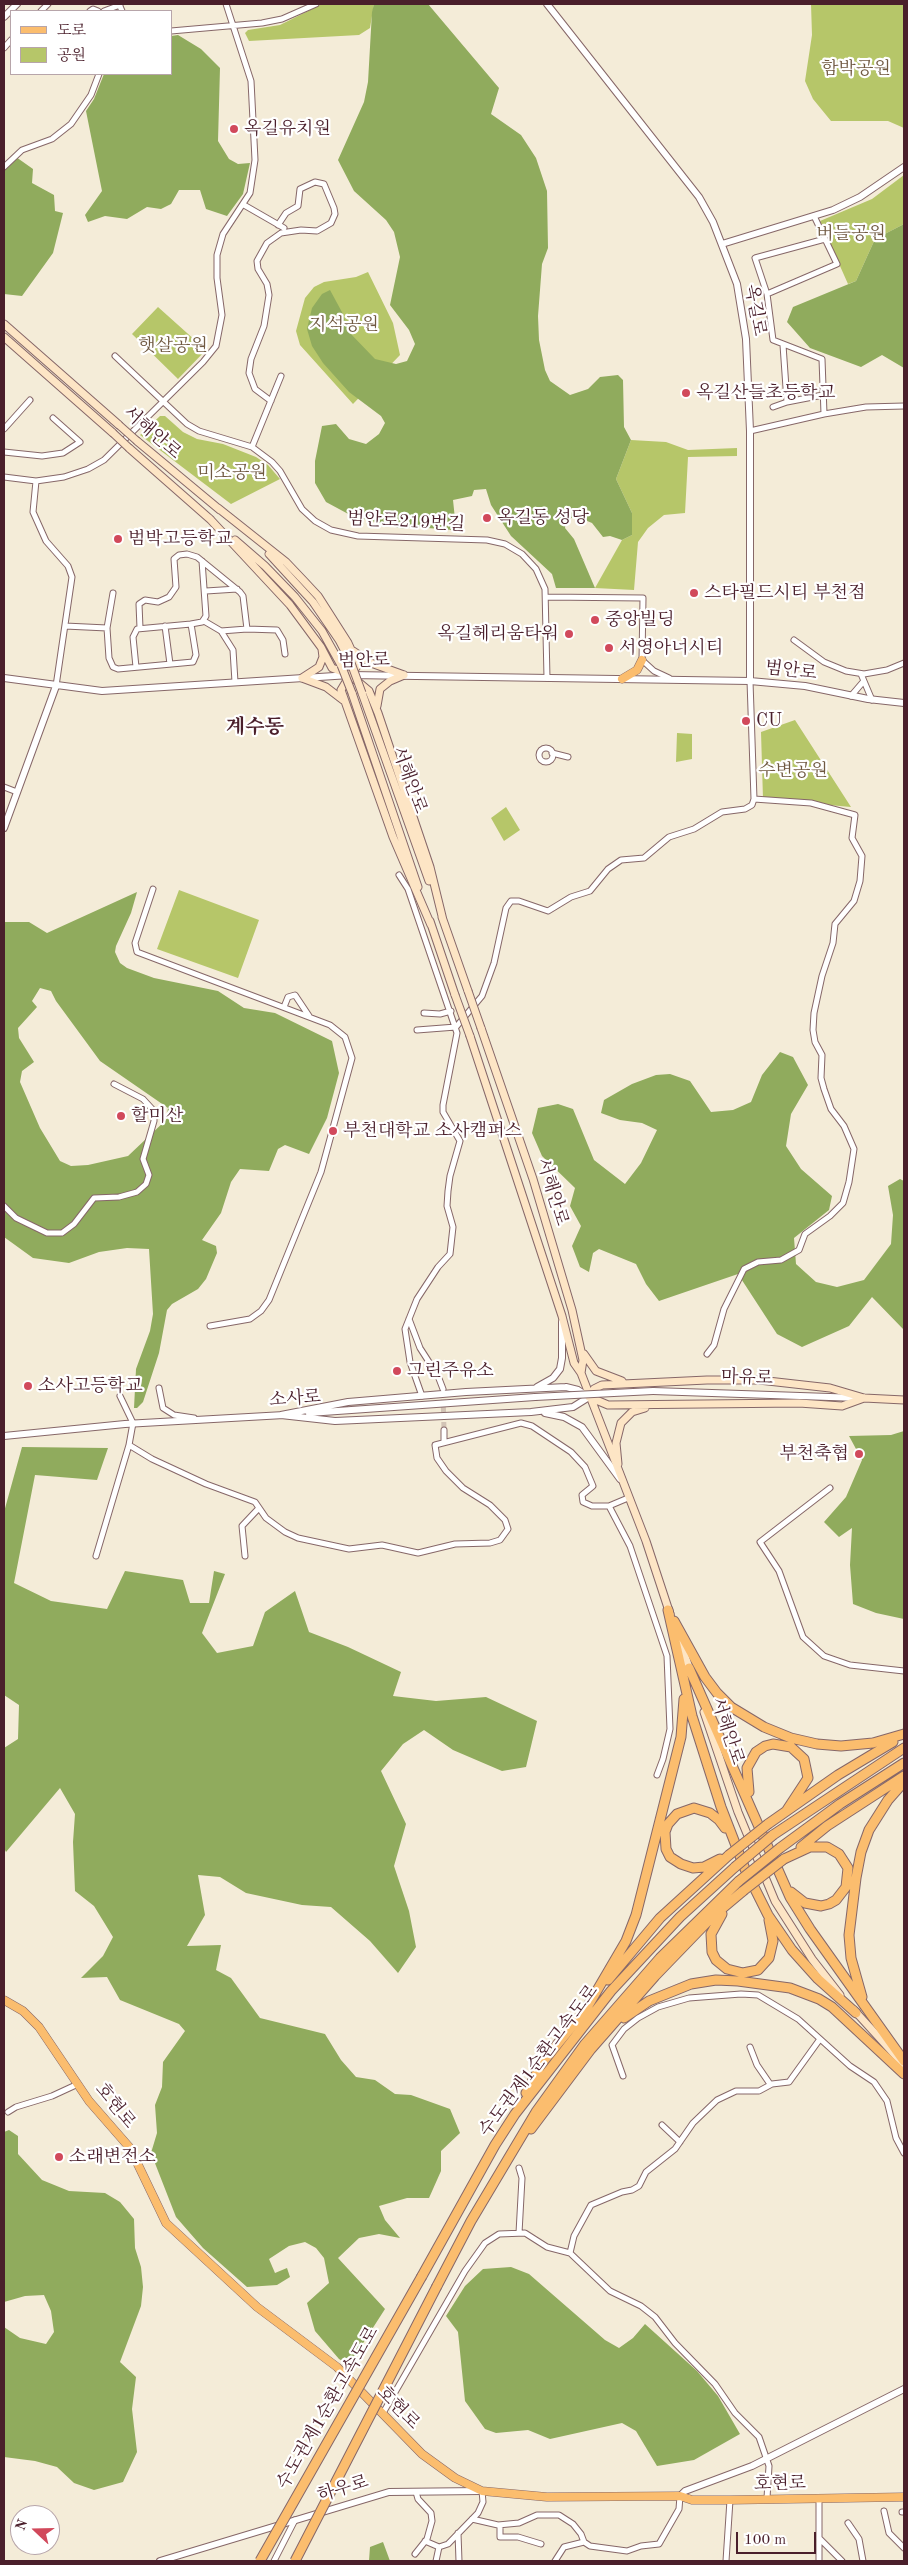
<!DOCTYPE html>
<meta charset="utf-8">
<style>
body{margin:0}
#map{position:relative;width:908px;height:2565px;overflow:hidden;background:#f4ecd8;font-family:"Old Standard TT","Noto Serif KR",serif}
canvas{display:block}
.frame{position:absolute;inset:0;border:5px solid #4a1f2b;pointer-events:none}
.legend{position:absolute;left:10px;top:10px;width:162px;height:65px;box-sizing:border-box;background:#fff;border:1px solid #b7a5aa;margin:0;padding:6px 9px;list-style:none;font-size:15px;color:#4a1f2b}
.legend li{display:flex;align-items:center;gap:10px;height:25px}
.legend b{width:25px;border:1px solid #b7a5aa}
.north{position:absolute;left:10px;top:2505px;width:50px;height:50px;box-sizing:border-box;background:#fff;border:1px solid #b7a5aa;border-radius:50%;rotate:291deg;font-size:14px;font-weight:700;line-height:20px;text-align:center;color:#4a1f2b}
.north::after{content:'';display:block;margin:auto;width:18px;height:22px;background:#d1495b;clip-path:polygon(50% 0,100% 100%,50% 72%,0 100%)}
.scale{position:absolute;left:736px;top:2532px;width:80px;height:22px;box-sizing:border-box;border:2px solid #4a1f2b;border-top:0;padding-left:6px;font-size:15px;line-height:18px;white-space:nowrap;color:#4a1f2b;-webkit-text-stroke:4px #fff;paint-order:stroke}
</style>
<div id="map">
<canvas width="908" height="2565"></canvas>
<div class="frame"></div>
<ul class="legend">
<li><b style="height:6px;background:#fbbd6e"></b>도로</li>
<li><b style="height:14px;background:#b6c669"></b>공원</li>
</ul>
<div class="north">N</div>
<div class="scale">100 m</div>
</div>
<script>
const ctx = document.querySelector('canvas').getContext('2d');
ctx.lineJoin = 'round';
function fill(path, color) { ctx.fillStyle = color; ctx.fill(path, 'evenodd'); }
const toPath = rows => new Path2D(rows.map(r => 'M' + r).join(''));
function strokePath(path, color, width, dash) { ctx.strokeStyle = color; ctx.lineWidth = width; ctx.lineCap = dash ? 'butt' : 'round'; ctx.setLineDash(dash || []); ctx.stroke(path); }
function write(font, color, halo, rows, align = 'center') {
  ctx.font = font + ' "Old Standard TT","Noto Serif KR",serif'; ctx.lineWidth = 4.5; ctx.setLineDash([]); ctx.textBaseline = 'middle'; ctx.strokeStyle = halo; ctx.fillStyle = color; for (const [text, x, y, turn = 0] of rows) {
    ctx.save(); ctx.translate(x, y); ctx.rotate((+turn || 0) * Math.PI / 180); ctx.textAlign = isNaN(turn) ? turn : align; if (halo) ctx.strokeText(text, 0, 0); ctx.fillText(text, 0, 0); ctx.restore();
  }
}
const green = toPath([
 [322,4,374,4,370,28,359,35,249,41,245,33,248,30,280,25],
 [811,4,904,4,904,128,888,121,831,121,813,99,805,81,812,35],
 [904,175,904,224,875,239,856,281,848,284,820,221,872,199],
 [368,272,393,323,400,355,353,404,300,345,296,331,305,298,314,287,324,282,356,277],
 [158,307,206,350,178,379,132,334],
 [160,416,165,416,183,432,197,439,223,444,256,457,268,465,280,479,231,504,140,435],
 [631,440,666,442,688,450,737,448,737,456,688,457,685,513,664,515,648,528,638,542,634,590,595,588,622,540,632,535,632,513,616,479],
 [795,720,851,807,763,799,761,732],
 [677,733,692,734,692,759,676,762],
 [506,807,520,830,504,841,491,818],
 [179,890,259,920,238,978,157,949]
]);
const forest = toPath([
 [374,4,428,4,499,88,491,114,521,135,536,158,547,191,548,248,542,264,538,316,539,340,545,370,550,381,570,395,588,389,600,377,618,375,623,380,624,427,631,440,616,479,632,513,632,535,622,540,610,536,603,537,592,523,575,516,566,521,565,528,574,539,595,588,556,588,552,574,511,536,491,505,486,489,474,490,472,496,453,500,455,519,453,530,415,527,403,529,352,516,326,502,315,483,315,461,322,426,336,424,349,439,366,444,379,434,385,423,381,416,349,392,323,363,312,346,307,329,312,308,322,294,330,290,343,314,348,331,375,359,396,364,407,361,415,344,409,330,390,305,400,257,394,232,386,220,354,191,338,160,364,102,368,82,372,12],
 [178,35,201,49,220,68,218,141,229,159,238,164,250,163,243,194,227,216,206,209,200,190,179,190,171,204,161,209,147,207,127,219,105,216,88,222,85,215,102,191,86,111,94,99,104,74,171,74,171,36],
 [16,157,33,169,32,183,54,195,55,211,63,213,53,253,22,296,4,294,4,170],
 [904,224,904,368,882,355,861,367,810,348,787,322,793,307,856,281,875,239],
 [137,892,131,913,116,946,115,952,120,963,127,968,154,978,218,991,244,1008,275,1013,332,1041,339,1073,327,1118,309,1154,285,1145,278,1149,269,1171,240,1169,231,1182,221,1213,202,1240,216,1246,217,1253,206,1279,198,1289,172,1304,167,1310,159,1353,143,1402,137,1408,134,1408,136,1369,150,1331,153,1314,149,1249,127,1248,99,1252,69,1263,33,1258,4,1237,4,922,29,922,47,933],
 [40,988,51,991,56,1001,100,1061,168,1108,166,1120,128,1156,88,1165,71,1166,60,1161,40,1128,20,1082,22,1071,34,1062,19,1038,18,1028,37,1007,32,1001],
 [780,1052,793,1057,808,1085,791,1114,786,1146,801,1169,832,1196,829,1210,794,1238,796,1264,816,1282,837,1287,864,1280,891,1244,893,1215,888,1186,900,1179,904,1181,904,1330,872,1297,849,1326,802,1347,777,1334,738,1274,659,1301,646,1284,636,1264,599,1249,593,1253,589,1272,580,1267,572,1246,581,1226,570,1206,575,1188,542,1156,532,1133,538,1108,558,1104,573,1109,594,1160,625,1184,641,1163,657,1130,642,1123,620,1120,601,1113,604,1100,632,1084,656,1075,670,1074,690,1081,711,1112,733,1110,751,1102,762,1075],
 [904,1431,904,1619,876,1613,853,1604,850,1565,852,1528,839,1537,824,1522,846,1497,862,1460,849,1436,891,1435],
 [22,1447,108,1448,97,1480,35,1475,14,1583,51,1601,107,1609,125,1571,183,1580,190,1603,209,1603,214,1571,225,1574,202,1633,217,1653,253,1646,265,1612,295,1591,309,1632,348,1647,401,1672,393,1696,436,1701,486,1697,537,1721,526,1767,502,1771,453,1750,424,1730,403,1744,381,1771,406,1824,394,1866,409,1911,416,1947,398,1973,370,1941,331,1907,302,1905,246,1893,220,1877,198,1875,205,1915,187,1946,221,1945,216,1970,231,1978,260,2018,325,2034,341,2060,356,2077,375,2080,395,2094,411,2095,450,2109,460,2133,441,2151,441,2171,429,2198,407,2198,379,2206,385,2220,400,2238,379,2234,359,2238,338,2258,385,2309,349,2365,339,2359,315,2331,307,2303,329,2283,324,2258,316,2248,305,2242,289,2246,269,2259,275,2273,287,2268,290,2277,277,2285,247,2287,203,2248,176,2217,151,2153,157,2133,155,2105,162,2087,163,2062,185,2031,179,2024,120,2000,107,1977,81,1978,103,1956,113,1937,94,1906,75,1891,73,1842,75,1814,60,1788,6,1852,4,1848,4,1748,18,1739,19,1705,4,1695,4,1512],
 [9,2130,18,2136,18,2154,42,2180,69,2191,105,2193,120,2202,134,2219,135,2248,141,2267,143,2287,141,2306,120,2362,136,2377,132,2409,137,2452,123,2482,94,2490,74,2483,57,2467,35,2461,4,2457,4,2327,20,2338,46,2344,54,2332,51,2311,44,2295,25,2296,4,2302,4,2132],
 [511,2267,529,2274,605,2340,619,2348,633,2338,645,2324,697,2371,718,2396,740,2434,694,2460,657,2466,636,2431,622,2423,550,2439,528,2430,496,2433,485,2429,465,2401,458,2332,446,2316,465,2286,483,2269],
 [383,2542,390,2561,369,2561,370,2547]
]);
const minorTunnel = toPath([
 [443,1392,444,1430]
]);
const minor = toPath([
 [119,4,122,11],
 [41,11,48,4],
 [90,11,93,9,98,11],
 [104,11,120,5],
 [171,31,262,23,282,19,316,4],
 [4,48,11,40],
 [4,167,22,150,52,139,71,124,91,95,99,74],
 [244,205,284,228],
 [767,294,837,264,814,216],
 [783,345,787,402],
 [115,356,187,424,199,431,252,447,272,462,280,471,302,509,315,521,331,530,358,536,487,540,505,544,522,554,536,569,545,589,547,678],
 [271,401,255,389,249,373,251,359,264,326,269,295,267,284,258,269,257,261,267,243,281,233,301,230,317,231,331,223,335,214,334,208,324,184,315,182,300,189,298,206,286,213,278,225],
 [773,407,787,402,823,395],
 [824,414,822,359,773,340,767,294,755,258,825,239],
 [4,429,30,400],
 [750,431,824,414,866,407,904,406],
 [252,447,281,376],
 [4,452,42,456,63,453,80,442,53,418],
 [4,477,36,481,64,477,88,469,104,460,203,362,216,346,222,315,217,278,217,255,223,234,250,193,255,160,251,81,226,4],
 [36,481,33,512,46,541,68,566,72,577,56,686],
 [206,591,237,589],
 [113,593,107,628,109,658,113,667,118,669,193,662,196,655,191,624,202,622,206,616,202,561],
 [546,597,643,598,642,660,654,671,669,678],
 [204,621,221,631,233,650,235,682],
 [65,626,107,628],
 [165,626,170,664],
 [140,628,139,604,145,600,158,602,169,597,176,587,174,559,179,555,187,554,197,557,240,592,243,596,247,629,277,630,283,640,285,654],
 [221,631,247,629],
 [794,640,824,662,846,671,864,674,887,670,904,663],
 [136,667,133,637,137,629,191,624],
 [861,674,872,700],
 [851,696,863,682],
 '539 755a7 7 0 1 1 14 0a7 7 0 1 1-14 0Z',
 [552,753,568,757],
 [4,787,17,792],
 [399,875,408,889,457,1033,443,1105,443,1112,460,1141,450,1176,448,1191,447,1206,453,1227,450,1254,438,1267,417,1299,405,1329,410,1362,422,1396],
 [153,889,135,943,137,952,330,1025,345,1037,352,1058,321,1172,269,1300,261,1311,250,1319,210,1326],
 [284,1007,288,997,295,995,309,1016],
 [424,1013,440,1014,451,1011],
 [417,1030,456,1027,482,996,494,963,506,908,511,901,519,901,548,911,571,897,590,891,608,869,621,860,644,858,669,837,694,829,722,812,745,809,752,805,754,799,750,681],
 [4,1206,16,1218,47,1233,62,1233,74,1224,94,1198,119,1197,137,1192,146,1184,149,1175,143,1159,154,1121,154,1111,143,1099,114,1084],
 [409,1319,420,1348,438,1376,443,1389],
 [707,1354,714,1345,724,1309,744,1269,758,1262,781,1260,799,1250,805,1234,830,1216,843,1203,849,1182,854,1149,844,1126,831,1109,824,1089,821,1078,822,1055,815,1042,813,1030,814,1013,822,976,833,943,835,924,854,901,860,881,862,856,852,838,855,815,811,803,754,799],
 [159,1388,163,1408,174,1415,194,1418],
 [444,1430,444,1441],
 [129,1445,152,1459,206,1484,255,1502,266,1518,285,1532,298,1538,349,1549,382,1545,418,1553,455,1544,490,1543,500,1540,508,1529,505,1520,490,1505,463,1488,446,1471,437,1458,435,1445,521,1423,532,1426,571,1452,585,1467,593,1486,582,1495,583,1502,592,1506,609,1506,628,1498],
 [830,1488,760,1542,779,1571,803,1637,824,1656,850,1665,904,1671],
 [609,1506,630,1546,667,1656,670,1729,663,1759,657,1775],
 [96,1556,129,1445,133,1423,120,1396],
 [245,1556,242,1526,259,1508],
 [750,2047,757,2065,770,2084],
 [623,2076,612,2045,624,2029,638,2018,658,2007,689,1998,741,1994,758,1995,798,2019,850,2066,874,2082,887,2101,896,2138,904,2153],
 [8,2112,16,2107,52,2096,78,2084],
 [662,2125,680,2142],
 [519,2233,522,2178,519,2168],
 [570,2253,574,2236,591,2205,622,2192,632,2190,639,2186,646,2172,675,2149,693,2123,717,2100,736,2091,759,2091,772,2084,789,2082,820,2039],
 [383,2413,465,2271,485,2243,499,2234,525,2233,547,2247,570,2253,610,2291,641,2306,655,2317,675,2343,715,2384,735,2413,759,2437,769,2466,767,2498],
 [819,2499,819,2561],
 [884,2511,889,2533,904,2548],
 [902,2512,904,2512],
 [472,2519,498,2525,519,2523,537,2515,559,2515,573,2524,581,2534,584,2542,590,2546,627,2551,641,2546,659,2544,679,2509,680,2496],
 [848,2523,859,2539,863,2561],
 [500,2525,500,2537,518,2537,541,2544],
 [458,2533,459,2561],
 [819,2538,842,2561],
 [425,2541,439,2547,448,2544,478,2513,483,2502,482,2491],
 [415,2554,427,2539,432,2521,431,2513,418,2499,416,2492],
 [274,2561,295,2520],
 [436,2561,439,2547],
 [555,2561,564,2547,584,2542],
 [726,2561,730,2500]
]);
const tertiary = toPath([
 [547,4,699,197,713,222,737,284,746,339,750,431,750,681],
 [4,17,17,4],
 [722,244,833,210,860,197,904,167],
 [4,678,102,691,350,675,750,681,805,686,868,699,904,703],
 [4,828,56,686],
 [537,1387,553,1378,560,1369,562,1358,562,1322],
 [566,1387,578,1390,589,1397,573,1407,531,1412,335,1421,281,1415,348,1402,466,1392,566,1387],
 [653,1391,859,1398],
 [309,1413,535,1397],
 [545,1413,564,1417,582,1427,620,1479],
 [4,1436,125,1424,284,1415],
 [680,2496,685,2491,752,2466,904,2389],
 [160,2561,389,2492,481,2491]
]);
const secondary = toPath([
 [4,324,119,425],
 [4,337,113,433],
 [137,441,220,510],
 [129,448,211,520],
 [218,508,286,562,305,582,318,596,348,643,358,665,350,675,369,691,378,713,430,867,443,920],
 [209,518,290,605,321,647,332,668,350,675,341,690,393,837,431,925],
 [235,540,265,566,295,597,322,631,341,665],
 [269,554,313,602,339,640,351,663],
 [353,651,371,663,404,675],
 [302,678,326,687,343,700],
 [302,678,319,667,323,657,322,649],
 [352,693,418,887],
 [362,693,429,881],
 [377,706,380,689,390,681,404,675],
 [442,917,468,991],
 [430,921,455,995],
 [481,1028,533,1179,572,1310,583,1360,581,1373],
 [470,1036,562,1316,574,1363,581,1373,646,1541,670,1614],
 [584,1354,596,1371,622,1381],
 [589,1397,594,1389,602,1385,707,1380,759,1380,830,1388,864,1398,904,1400],
 [589,1397,608,1405,799,1403,842,1406,864,1398],
 [618,1464,616,1443,621,1423,632,1412,645,1408],
 [676,1631,691,1673],
 [704,1712,738,1812,775,1901,812,1959,840,1995],
 [854,2010,904,2065]
]);
const primary = toPath([
 [622,679,637,670,642,660],
 [4,2000,23,2011,39,2027,89,2101,130,2148,166,2223,257,2307,337,2367,422,2454,455,2478,482,2491,547,2497,680,2496,692,2500,730,2500,904,2497]
]);
const motorway = toPath([
 [668,1610,692,1716,721,1807,745,1869,768,1915,792,1950,818,1979,856,2013],
 [674,1621,705,1677,717,1693,731,1707,764,1727,791,1738,817,1744,841,1746,873,1743,904,1734],
 [689,1668,790,1897,810,1929,904,2061],
 [749,1792,747,1768,756,1752,765,1746,773,1744,791,1747,804,1759,808,1778,787,1810],
 [768,1824,838,1775,893,1742],
 [773,1835,904,1748],
 [801,1847,827,1826,904,1776],
 [780,1848,840,1804,904,1763],
 [720,1859,704,1867,693,1868,681,1864,670,1857,666,1849,665,1832,668,1824,677,1814,694,1808,710,1813,719,1820,725,1828],
 [784,1859,810,1847,827,1847,839,1854,848,1868,846,1887,836,1900,829,1904,821,1906,805,1903,791,1892],
 [722,1914,711,1934,712,1952,716,1960,727,1969,743,1973,758,1970,769,1958,773,1941,769,1920],
 [608,1980,660,1918,729,1855],
 [862,1997,851,1958,849,1935,856,1878,861,1852,869,1830,888,1800,904,1782],
 [585,2011,626,1941,636,1915,681,1737,684,1699],
 [624,2018,649,2001,691,1984,716,1980,738,1981,790,1988,819,1999,832,2007,904,2074],
 [526,2093,542,2063,588,2007],
 [531,2129,591,2049,655,1976,712,1917,743,1891],
 [422,2276,495,2145,515,2114,611,1991,680,1917,735,1867],
 [437,2286,471,2221,536,2112,585,2044,660,1958,739,1881]
]);
const tertiaryBridge = toPath([
 [535,1397,653,1391]
]);
const secondaryBridge = toPath([
 [119,425,137,441],
 [113,433,129,448],
 [351,663,362,693],
 [341,665,352,693],
 [468,991,481,1028],
 [455,995,470,1036]
]);
const motorwayBridge = toPath([
 [729,1855,768,1824],
 [735,1867,773,1835],
 [739,1881,780,1848],
 [743,1891,784,1859],
 [260,2561,422,2276],
 [295,2561,437,2286]
]);
const markers = [
 [234,129,5,"#d1495b"],
 [686,393,5,"#d1495b"],
 [487,518,5,"#d1495b"],
 [118,539,5,"#d1495b"],
 [694,593,5,"#d1495b"],
 [595,620,5,"#d1495b"],
 [569,634,5,"#d1495b"],
 [609,648,5,"#d1495b"],
 [746,721,5,"#d1495b"],
 [121,1116,5,"#d1495b"],
 [333,1131,5,"#d1495b"],
 [397,1371,5,"#d1495b"],
 [28,1386,5,"#d1495b"],
 [859,1454,5,"#d1495b"],
 [59,2157,5,"#d1495b"]
];
const parkNames = [
 ["함박공원",856,69],
 ["버들공원",851,234],
 ["지석공원",344,325],
 ["햇살공원",173,346],
 ["미소공원",232,473],
 ["수변공원",793,771]
];
const poiNames = [
 ["옥길유치원",244,129],
 ["옥길산들초등학교",696,393],
 ["옥길동 성당",497,518],
 ["범박고등학교",128,539],
 ["스타필드시티 부천점",704,593],
 ["중앙빌딩",605,620],
 ["옥길헤리움타워",559,634,"right"],
 ["서영아너시티",619,648],
 ["CU",756,721],
 ["할미산",131,1116],
 ["부천대학교 소사캠퍼스",343,1131],
 ["그린주유소",407,1371],
 ["소사고등학교",38,1386],
 ["부천축협",849,1454,"right"],
 ["소래변전소",69,2157]
];
const streetNames = [
 ["옥길로",755,310,80],
 ["서해안로",152,433,41],
 ["범안로219번길",406,522,3],
 ["범안로",364,661,-1],
 ["범안로",791,671,7],
 ["서해안로",409,780,70],
 ["서해안로",552,1192,73],
 ["마유로",747,1378,2],
 ["소사로",295,1399,-4],
 ["서해안로",727,1731,72],
 ["수도권제1순환고속도로",539,2061,-53],
 ["호현로",115,2106,51],
 ["수도권제1순환고속도로",328,2408,-60],
 ["호현로",398,2408,46],
 ["호현로",780,2484,-1],
 ["하우로",343,2489,-17]
];
const quarterNames = [
 ["계수동",255,728]
];
fill(green, '#b6c669');
fill(forest, '#90ab5d');
strokePath(minorTunnel, '#d2c3b5', 5, [5, 2.5]);
strokePath(minor, '#866768', 7);
strokePath(tertiary, '#866768', 8);
strokePath(secondary, '#866768', 9);
strokePath(primary, '#866768', 9);
strokePath(motorway, '#866768', 11);
strokePath(minor, '#fff', 5);
strokePath(tertiary, '#fff', 6);
strokePath(secondary, '#fde5c5', 7);
strokePath(primary, '#fbbd6e', 8);
strokePath(motorway, '#fbbd6e', 9);
strokePath(tertiaryBridge, '#866768', 8, []);
strokePath(secondaryBridge, '#866768', 9, []);
strokePath(motorwayBridge, '#866768', 11, []);
strokePath(tertiaryBridge, '#fff', 6);
strokePath(secondaryBridge, '#fde5c5', 7);
strokePath(motorwayBridge, '#fbbd6e', 9);
for (const [x, y, r, color] of markers) { const dot = new Path2D(); dot.arc(x, y, r, 0, 2 * Math.PI); ctx.fillStyle = color; ctx.fill(dot); strokePath(dot, '#fff', 2); }
write('18px', '#705941', '#fff', parkNames);
write('18px', '#4a1f2b', '#fff', poiNames, 'left');
write('18px', '#4a1f2b', '#fff', streetNames);
write('bold 20px', '#4a1f2b', '#fff', quarterNames);
</script>
